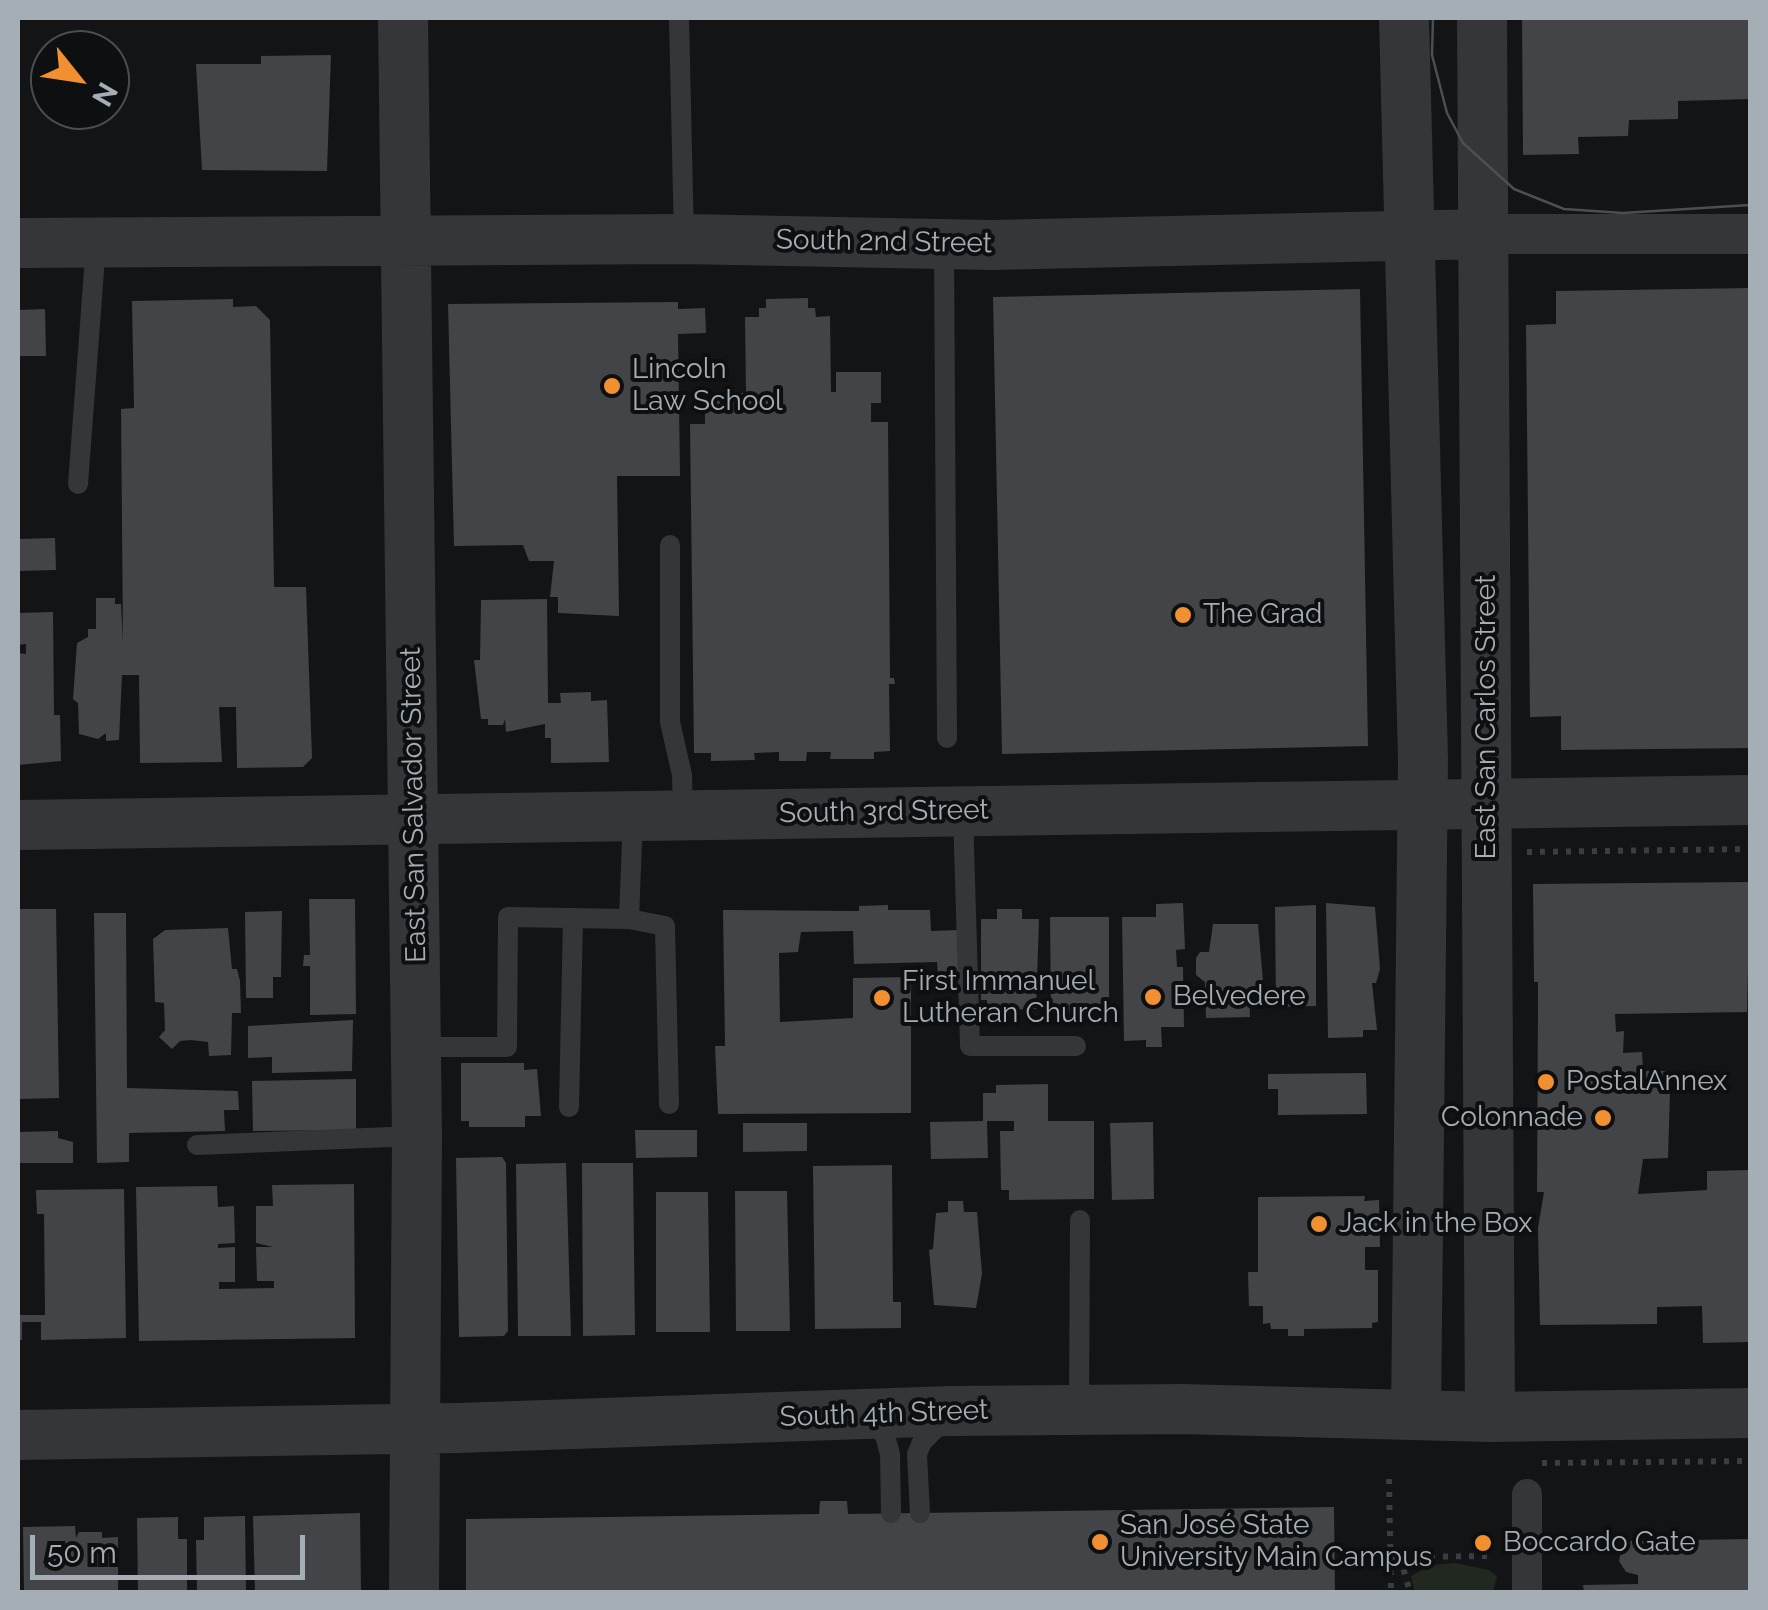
<!DOCTYPE html>
<meta charset="utf-8">
<style>
body{margin:0}
#map{position:relative;width:1768px;height:1610px;overflow:hidden;background:#131415;font-family:Raleway,sans-serif}
canvas{display:block}
.frame{position:absolute;inset:0;border:20px solid #a5adb5;pointer-events:none}
.north{position:absolute;left:30px;top:30px;width:100px;height:100px;box-sizing:border-box;background:#0e0f10;border:2px solid #4a4e52;border-radius:50%;rotate:120deg;font-size:28px;font-weight:700;line-height:40px;text-align:center;color:#a5adb5}
.north::after{content:'';display:block;margin:auto;width:35px;height:45px;background:#f09030;clip-path:polygon(50% 0,100% 100%,50% 72%,0 100%)}
.scale{position:absolute;left:30px;top:1535px;width:275px;height:45px;box-sizing:border-box;border:5px solid #a5adb5;border-top:0;padding-left:12px;font-size:30px;line-height:35px;white-space:nowrap;color:#a5adb5;-webkit-text-stroke:8px #0e0f10;paint-order:stroke}
</style>
<div id="map">
<canvas width="1768" height="1610"></canvas>
<div class="frame"></div>
<div class="north">N</div>
<div class="scale">50 m</div>
</div>
<script>
const ctx = document.querySelector('canvas').getContext('2d');
ctx.lineJoin = 'round';
function fill(path, color) { ctx.fillStyle = color; ctx.fill(path, 'evenodd'); }
const toPath = rows => new Path2D(rows.map(r => 'M' + r).join(''));
function strokePath(path, color, width, dash) { ctx.strokeStyle = color; ctx.lineWidth = width; ctx.lineCap = dash ? 'butt' : 'round'; ctx.setLineDash(dash || []); ctx.stroke(path); }
function write(font, color, halo, rows, align = 'center') {
  ctx.font = font + ' Raleway,sans-serif'; ctx.lineWidth = 8; ctx.setLineDash([]); ctx.textBaseline = 'middle'; ctx.strokeStyle = halo; ctx.fillStyle = color; for (const [text, x, y, turn = 0] of rows) {
    ctx.save(); ctx.translate(x, y); ctx.rotate((+turn || 0) * Math.PI / 180); ctx.textAlign = isNaN(turn) ? turn : align; if (halo) ctx.strokeText(text, 0, 0); ctx.fillText(text, 0, 0); ctx.restore();
  }
}
const green = toPath([
 [1456,1563,1489,1570,1497,1576,1493,1592,1415,1592,1411,1576,1431,1565]
]);
const building = toPath([
 [1522,18,1750,18,1750,99,1678,101,1678,119,1629,120,1628,136,1578,137,1579,154,1523,155],
 [331,55,327,171,202,170,196,64,261,64,261,56],
 [1750,288,1750,748,1561,750,1561,716,1530,717,1526,325,1556,324,1556,291],
 [1360,289,1368,746,1002,754,993,297],
 [808,298,808,308,815,308,816,317,830,316,831,392,836,392,836,372,881,372,881,403,871,403,871,422,888,422,890,678,894,678,895,684,889,684,890,751,874,752,874,759,830,759,831,752,807,752,806,761,779,761,779,752,754,753,755,760,711,761,711,753,694,753,690,424,705,424,705,393,746,393,745,317,759,317,759,308,766,308,766,299],
 [233,299,233,307,256,306,270,320,274,587,306,587,312,758,303,767,237,768,236,707,219,707,222,762,140,763,139,675,122,675,119,740,106,741,106,733,98,739,79,734,78,703,73,699,77,643,88,637,88,629,96,629,96,598,115,598,115,604,121,604,123,642,121,409,134,408,132,301],
 [678,302,678,309,705,308,706,333,678,334,680,476,617,476,619,616,558,613,558,597,550,597,554,561,529,561,523,545,454,546,448,304],
 [45,309,46,356,18,356,18,310],
 [55,538,56,570,18,571,18,539],
 [547,599,548,703,561,703,560,693,591,692,591,701,607,700,609,762,551,763,551,738,545,738,545,724,506,732,505,719,503,725,488,725,488,719,481,719,474,660,480,660,481,600],
 [53,612,54,715,60,715,61,761,18,765,18,653,26,654,26,644,18,645,18,613],
 [1750,882,1747,1012,1615,1014,1616,1032,1624,1031,1623,1053,1642,1052,1643,1071,1666,1071,1670,1093,1668,1158,1643,1159,1638,1194,1707,1190,1707,1171,1750,1170,1750,1342,1703,1343,1702,1306,1657,1307,1657,1324,1540,1325,1538,1228,1544,1192,1537,1192,1538,997,1538,982,1534,982,1533,884],
 [309,899,355,899,356,1014,310,1015,310,966,303,966,304,955,310,955],
 [1183,903,1185,949,1176,950,1177,967,1183,967,1184,1027,1161,1027,1162,1047,1146,1047,1146,1040,1124,1041,1122,917,1156,917,1156,904],
 [1326,903,1375,907,1380,969,1376,983,1372,983,1377,1030,1363,1030,1363,1037,1328,1038],
 [888,905,888,910,930,910,931,931,960,930,961,976,938,976,937,962,854,964,853,931,801,932,798,952,779,953,780,1022,853,1018,853,978,911,977,911,1113,718,1114,715,1046,725,1046,723,910,859,911,859,906],
 [1316,905,1316,1006,1276,1007,1275,907],
 [18,909,56,909,59,1098,18,1099],
 [997,909,1022,909,1022,919,1039,919,1036,1009,987,1010,987,1000,981,1000,981,919,997,919],
 [282,911,281,977,273,977,273,998,246,998,245,912],
 [94,913,126,913,127,1088,238,1091,239,1110,224,1110,225,1131,129,1133,129,1162,97,1163],
 [1050,917,1109,917,1109,1012,1051,1013],
 [1213,924,1258,924,1263,981,1258,981,1258,990,1249,991,1250,1017,1206,1018,1205,982,1196,975,1196,958,1200,952,1209,952],
 [228,928,232,969,237,969,240,981,241,1013,232,1013,231,1055,209,1056,208,1042,190,1040,180,1041,172,1049,159,1037,165,1030,164,1003,155,1002,153,939,165,930],
 [353,1020,352,1071,272,1073,272,1057,248,1058,248,1026],
 [461,1063,524,1063,524,1070,537,1069,541,1116,525,1116,525,1127,469,1127,469,1121,461,1121],
 [1366,1073,1367,1114,1278,1115,1278,1089,1268,1089,1268,1074],
 [356,1079,356,1130,253,1131,252,1081],
 [1048,1084,1048,1121,1094,1121,1094,1199,1009,1200,1009,1190,1001,1190,1000,1131,1014,1131,1014,1121,987,1121,988,1158,931,1159,930,1122,983,1121,983,1093,996,1093,996,1085],
 [1153,1122,1154,1199,1112,1200,1110,1123],
 [743,1123,807,1123,807,1151,743,1152],
 [635,1130,697,1130,697,1157,636,1158],
 [58,1131,58,1138,73,1142,73,1163,18,1163,18,1132],
 [502,1157,506,1163,508,1331,504,1336,459,1337,456,1158],
 [566,1163,571,1336,518,1336,516,1164],
 [582,1163,633,1163,635,1335,583,1336],
 [892,1165,893,1302,901,1302,901,1328,815,1329,813,1166],
 [354,1184,355,1338,139,1341,136,1187,217,1186,218,1207,234,1206,235,1243,218,1244,218,1248,235,1247,235,1282,219,1282,219,1289,274,1288,274,1281,257,1281,256,1247,273,1247,256,1243,256,1206,273,1206,272,1185],
 [124,1189,126,1338,41,1340,41,1322,22,1322,22,1340,18,1340,18,1315,45,1315,44,1214,37,1214,36,1190],
 [735,1191,787,1191,790,1331,736,1331],
 [656,1192,708,1192,710,1332,656,1332],
 [1365,1196,1364,1201,1379,1200,1380,1247,1365,1247,1365,1270,1378,1270,1378,1322,1372,1323,1372,1328,1304,1329,1304,1336,1288,1336,1288,1329,1271,1329,1270,1323,1263,1324,1263,1306,1249,1306,1248,1272,1258,1272,1258,1197],
 [948,1201,963,1201,964,1212,977,1212,982,1274,976,1308,934,1305,929,1250,933,1249,936,1213,948,1212],
 [820,1501,847,1501,848,1514,1334,1507,1335,1592,466,1592,466,1519,819,1514],
 [360,1513,361,1591,255,1592,253,1516],
 [245,1516,246,1592,197,1592,196,1540,204,1540,204,1517],
 [178,1517,178,1539,187,1539,187,1592,138,1592,137,1518],
 [75,1526,76,1538,79,1532,102,1532,102,1538,118,1537,118,1591,24,1592,23,1527],
 [1750,1539,1750,1592,1584,1592,1583,1585,1638,1584,1638,1575,1626,1572,1619,1561,1622,1547,1630,1541]
]);
const path = toPath([
 [1527,852,1750,849],
 [1542,1463,1750,1461],
 [1389,1479,1391,1592],
 [1391,1557,1495,1556],
 [1400,1557,1410,1592]
]);
const service = toPath([
 [679,18,684,239],
 [944,246,947,738],
 [78,484,96,244],
 [670,545,670,722,682,775,683,814],
 [963,813,970,1046,1076,1046],
 [633,816,629,919,665,926,669,1104],
 [417,1047,507,1047,508,917,629,919],
 [569,1107,573,918],
 [197,1145,415,1136],
 [1079,1410,1080,1220],
 [869,1416,885,1436,890,1454,891,1513],
 [920,1513,917,1454,922,1442,944,1420]
]);
const pedestrian = toPath([
 [1527,1494,1527,1592]
]);
const minor = toPath([
 [1483,234,1750,234]
]);
const tertiary = toPath([
 [403,18,417,1136,414,1592],
 [1404,18,1423,759,1416,1412],
 [1482,18,1490,1417],
 [18,243,684,239,991,245,1483,234],
 [18,825,1750,800],
 [18,1435,458,1428,951,1411,1182,1409,1490,1417,1750,1413]
]);
const tram = toPath([
 [1433,18,1432,55,1447,113,1463,143,1514,189,1564,209,1623,213,1750,205]
]);
const markers = [
 [612,386,10,"#f09030"],
 [1183,615,10,"#f09030"],
 [1153,997,10,"#f09030"],
 [882,998,10,"#f09030"],
 [1546,1082,10,"#f09030"],
 [1603,1118,10,"#f09030"],
 [1319,1224,10,"#f09030"],
 [1100,1542,10,"#f09030"],
 [1483,1543,10,"#f09030"]
];
const streetNames = [
 ["South 2nd Street",884,242,1],
 ["East San Carlos Street",1487,717,-90],
 ["East San Salvador Street",414,805,-91],
 ["South 3rd Street",884,812,-1],
 ["South 4th Street",884,1414,-2]
];
const poiNames = [
 ["Lincoln",632,370],
 ["Law School",632,402],
 ["The Grad",1203,615],
 ["First Immanuel",902,982],
 ["Lutheran Church",902,1014],
 ["Belvedere",1173,997],
 ["PostalAnnex",1566,1082],
 ["Colonnade",1583,1118,"right"],
 ["Jack in the Box",1339,1224],
 ["San José State",1120,1526],
 ["University Main Campus",1120,1558],
 ["Boccardo Gate",1503,1543]
];
fill(green, '#202820');
fill(building, '#424448');
strokePath(path, '#3a3d41', 6, [5, 8]);
strokePath(service, '#34363a', 20);
strokePath(pedestrian, '#34363a', 30);
strokePath(minor, '#34363a', 40);
strokePath(tertiary, '#34363a', 50);
strokePath(tram, '#4b4e53', 2.5);
for (const [x, y, r, color] of markers) { const dot = new Path2D(); dot.arc(x, y, r, 0, 2 * Math.PI); ctx.fillStyle = color; ctx.fill(dot); strokePath(dot, '#0e0f10', 4); }
write('28px', '#a5adb5', '#0e0f10', streetNames);
write('28px', '#a5adb5', '#0e0f10', poiNames, 'left');
</script>
